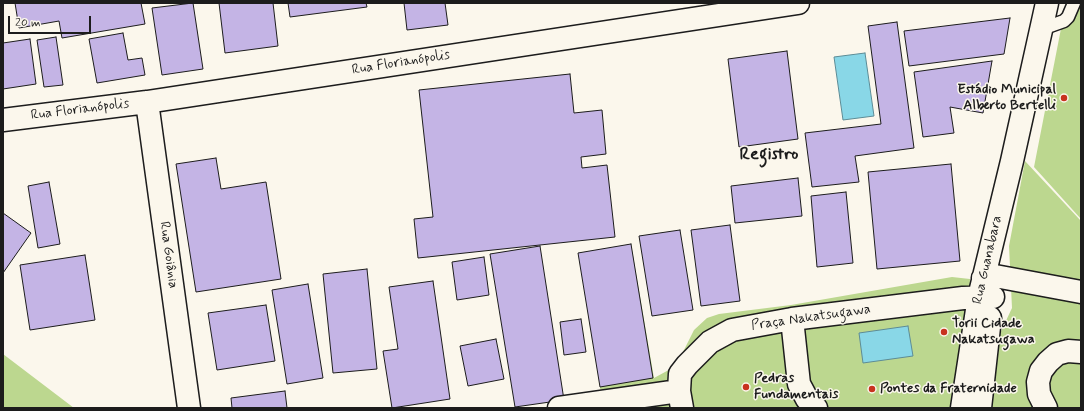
<!DOCTYPE html>
<meta charset="utf-8">
<style>
body{margin:0}
#map{position:relative;width:1084px;height:411px;overflow:hidden;background:#fbf7ec;font-family:Mynerve,sans-serif}
canvas{display:block}
.frame{position:absolute;inset:0;border:4px solid #1c1c1c;pointer-events:none}
.scale{position:absolute;left:8px;top:16px;width:83px;height:18px;box-sizing:border-box;border:2px solid #1c1c1c;border-top:0;padding-left:5px;font-size:12px;line-height:14px;white-space:nowrap;color:#1c1c1c;-webkit-text-stroke:3px #fbf7ec;paint-order:stroke}
</style>
<div id="map">
<canvas width="1084" height="411"></canvas>
<div class="frame"></div>
<div class="scale">20 m</div>
</div>
<script>
const ctx = document.querySelector('canvas').getContext('2d');
ctx.lineJoin = 'round';
function fill(path, color) { ctx.fillStyle = color; ctx.fill(path, 'evenodd'); }
const toPath = rows => new Path2D(rows.map(r => 'M' + r).join(''));
function strokePath(path, color, width, dash) { ctx.strokeStyle = color; ctx.lineWidth = width; ctx.lineCap = dash ? 'butt' : 'round'; ctx.setLineDash(dash || []); ctx.stroke(path); }
function write(font, color, halo, rows, align = 'center') {
  ctx.font = font + ' Mynerve,sans-serif'; ctx.lineWidth = 3; ctx.setLineDash([]); ctx.textBaseline = 'middle'; ctx.strokeStyle = halo; ctx.fillStyle = color; for (const [text, x, y, turn = 0] of rows) {
    ctx.save(); ctx.translate(x, y); ctx.rotate((+turn || 0) * Math.PI / 180); ctx.textAlign = isNaN(turn) ? turn : align; if (halo) ctx.strokeText(text, 0, 0); ctx.fillText(text, 0, 0); ctx.restore();
  }
}
const green = toPath([
 [1066,3,1081,3,1081,219,1034,167],
 [1025,161,1081,221,1081,408,984,408,995,344,1012,308,1009,246],
 [631,244,654,378,676,366,694,330,707,318,719,314,791,305,952,277,970,279,969,313,958,408,602,408,600,387],
 [3,354,74,408,3,408]
]);
const water = toPath([
 [865,53,874,116,843,120,834,57,865,53],
 [908,326,913,356,863,363,859,333,908,326]
]);
const building = toPath([
 [15,3,141,3,145,24,62,38,59,21,19,28,15,3],
 [193,3,203,69,162,75,152,8,193,3],
 [219,3,273,3,278,46,225,53,219,3],
 [288,3,366,3,367,7,290,17,288,3],
 [404,3,445,3,448,25,407,30,404,3],
 [1010,18,1004,54,909,66,904,31,1010,18],
 [897,22,914,148,855,156,859,182,812,187,805,133,881,124,868,26,897,22],
 [123,33,128,60,142,58,145,75,97,83,89,39,123,33],
 [56,37,63,85,44,87,37,40,56,37],
 [30,39,36,84,3,89,3,43,30,39],
 [787,51,798,139,739,147,728,59,787,51],
 [992,61,983,113,950,107,954,133,923,137,914,72,992,61],
 [570,74,574,113,602,110,606,154,581,157,582,168,607,165,615,237,418,258,414,219,433,217,419,90,570,74],
 [216,158,221,189,266,182,281,279,196,292,176,164,216,158],
 [951,164,960,261,877,269,868,172,951,164],
 [798,178,802,216,735,223,731,186,798,178],
 [49,182,60,244,38,248,28,186,49,182],
 [846,192,853,263,817,267,811,196,846,192],
 [3,213,31,233,3,273,3,213],
 [730,225,740,301,701,306,691,230,730,225],
 [680,230,693,310,652,316,639,236,680,230],
 [631,244,653,378,600,387,578,253,631,244],
 [540,246,564,400,515,407,490,254,540,246],
 [85,255,95,320,30,330,20,265,85,255],
 [484,257,489,295,457,300,452,262,484,257],
 [367,269,377,369,333,373,323,274,367,269],
 [433,281,450,399,392,408,383,351,398,349,389,287,433,281],
 [308,284,323,378,287,384,272,290,308,284],
 [266,305,275,361,217,370,208,313,266,305],
 [581,319,586,352,564,355,560,322,581,319],
 [496,339,504,379,468,386,460,346,496,339],
 [285,391,287,408,232,408,231,398,285,391]
]);
const lane = toPath([
 [1042,25,1050,26,1064,21,1068,17,1074,3]
]);
const street = toPath([
 [147,102,189,408],
 [3,120,147,102,798,3],
 [983,278,995,276,1081,292],
 [792,319,799,384,807,399,816,408],
 [559,408,679,391],
 [682,408,679,391,680,374,687,365,710,342,732,330,792,319,963,298,993,297],
 [962,408,979,297,1012,161,1047,3],
 [980,408,990,318],
 [1046,408,1039,394,1038,382,1041,371,1048,362,1057,354,1068,351,1081,352]
]);
const markers = [
 [1064,98,4,"#c8321e"],
 [944,332,4,"#c8321e"],
 [746,387,4,"#c8321e"],
 [872,389,4,"#c8321e"]
];
const streetNames = [
 ["Rua Florianópolis",401,63,-9],
 ["Rua Florianópolis",80,110,-7],
 ["Rua Goiânia",168,255,82],
 ["Rua Guanabara",988,260,-77],
 ["Praça Nakatsugawa",811,318,-8]
];
const poiNames = [
 ["Estádio Municipal",1056,90,"right"],
 ["Alberto Bertelli",1056,106,"right"],
 ["Torii Cidade",952,324],
 ["Nakatsugawa",952,340],
 ["Pedras",754,379],
 ["Fundamentais",754,395],
 ["Pontes da Fraternidade",880,389]
];
const districtNames = [
 ["Registro",769,155]
];
fill(green, '#bcd78f');
fill(water, '#89d7e7');
strokePath(water, '#5d8c96', 1);
fill(building, '#c4b4e5');
strokePath(building, '#1c1c1c', 1);
strokePath(lane, '#1c1c1c', 15);
strokePath(street, '#1c1c1c', 25);
strokePath(lane, '#fbf7ec', 12);
strokePath(street, '#fbf7ec', 22);
for (const [x, y, r, color] of markers) { const dot = new Path2D(); dot.arc(x, y, r, 0, 2 * Math.PI); ctx.fillStyle = color; ctx.fill(dot); strokePath(dot, '#fbf7ec', 1.5); }
write('14px', '#1c1c1c', '#fbf7ec', streetNames);
write('bold 14px', '#1c1c1c', '#fbf7ec', poiNames, 'left');
write('bold 18px', '#1c1c1c', '#fbf7ec', districtNames);
</script>
